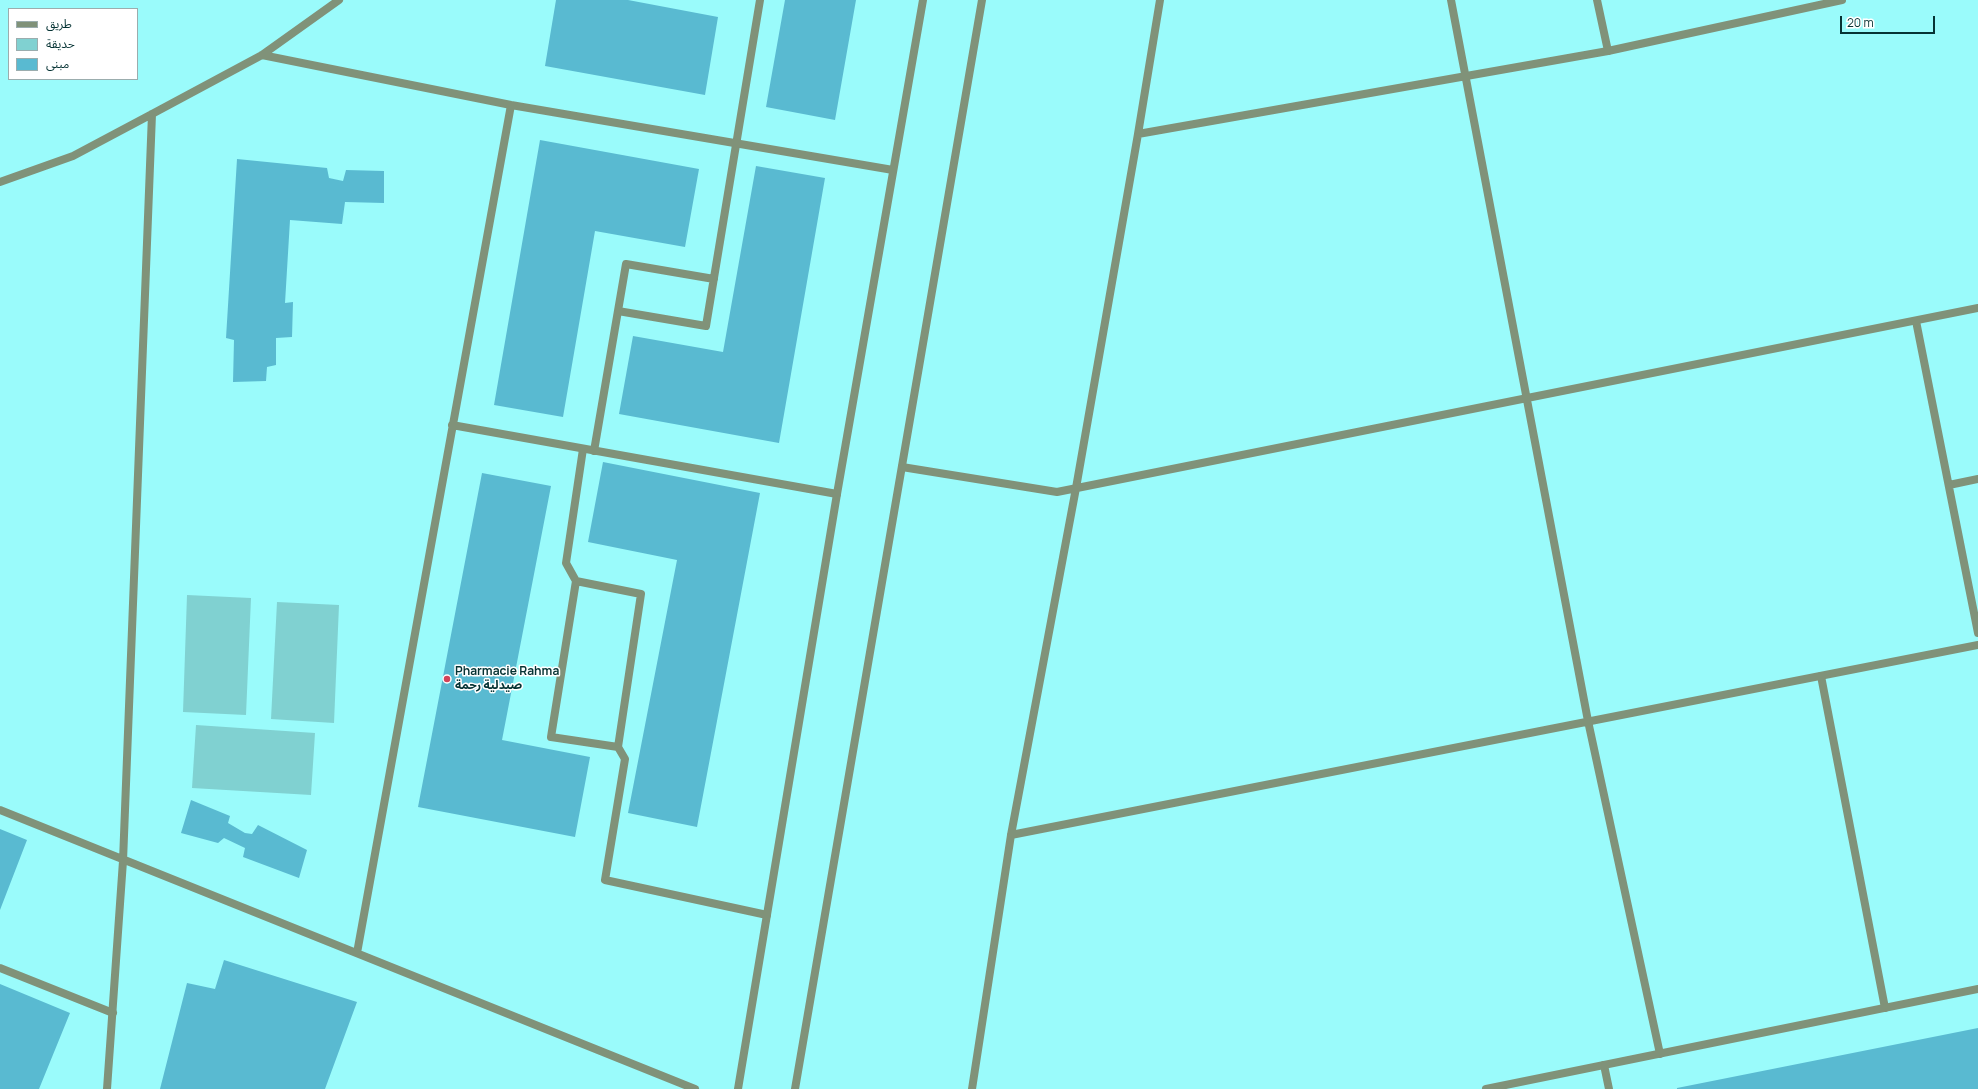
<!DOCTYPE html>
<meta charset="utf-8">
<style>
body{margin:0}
#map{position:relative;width:1978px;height:1089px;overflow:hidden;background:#9afbfb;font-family:Manrope,"Noto Sans Arabic",sans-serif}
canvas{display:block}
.legend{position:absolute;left:8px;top:8px;width:130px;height:72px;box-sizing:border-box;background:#fff;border:1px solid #9badae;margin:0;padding:5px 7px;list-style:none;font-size:12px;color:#063334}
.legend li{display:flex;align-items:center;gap:8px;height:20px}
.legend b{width:20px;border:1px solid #9badae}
.scale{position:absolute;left:1840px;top:16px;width:95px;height:18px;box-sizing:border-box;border:2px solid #063334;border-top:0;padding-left:5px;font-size:12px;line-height:14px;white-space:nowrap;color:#063334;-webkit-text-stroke:3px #fff;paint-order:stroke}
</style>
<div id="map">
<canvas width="1978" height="1089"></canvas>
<ul class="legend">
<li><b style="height:5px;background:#809279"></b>طريق</li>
<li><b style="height:11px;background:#80d1d1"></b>حديقة</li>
<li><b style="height:11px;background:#59bad1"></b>مبنى</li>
</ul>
<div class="scale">20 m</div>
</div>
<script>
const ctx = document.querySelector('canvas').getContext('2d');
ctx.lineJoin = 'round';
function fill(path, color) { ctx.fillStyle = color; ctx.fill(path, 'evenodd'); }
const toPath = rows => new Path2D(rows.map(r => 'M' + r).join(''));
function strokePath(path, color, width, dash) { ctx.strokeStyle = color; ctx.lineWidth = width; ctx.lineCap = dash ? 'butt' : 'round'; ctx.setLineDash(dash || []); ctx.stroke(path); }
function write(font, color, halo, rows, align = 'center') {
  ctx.font = font + ' Manrope,"Noto Sans Arabic",sans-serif'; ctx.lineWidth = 3; ctx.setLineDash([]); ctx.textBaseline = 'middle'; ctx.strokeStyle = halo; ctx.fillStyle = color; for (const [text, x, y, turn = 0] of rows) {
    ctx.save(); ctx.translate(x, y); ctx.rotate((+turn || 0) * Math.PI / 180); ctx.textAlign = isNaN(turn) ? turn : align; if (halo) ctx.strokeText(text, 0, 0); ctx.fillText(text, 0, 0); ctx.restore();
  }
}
const green = toPath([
 [187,595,251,598,246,715,183,712],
 [277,602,339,605,334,723,271,719],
 [196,725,315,733,311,795,192,788]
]);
const building = toPath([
 [556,0,628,0,718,17,705,95,545,66],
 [785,0,856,0,835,120,766,107],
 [540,140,699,169,685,247,595,231,563,417,494,405],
 [237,159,327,168,329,178,343,181,346,170,384,171,384,203,345,202,342,224,290,220,285,303,293,302,292,337,276,338,276,365,267,367,266,381,233,382,234,340,226,338],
 [756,166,825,178,779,443,619,414,633,336,723,352],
 [603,462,760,493,697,827,628,813,677,560,588,542],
 [482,473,551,486,502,740,590,757,575,837,418,807],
 [191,800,230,816,228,823,245,833,252,834,258,825,307,850,299,878,243,857,245,848,224,838,218,843,181,833],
 [0,829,27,840,0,910],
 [224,960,357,1002,325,1089,160,1089,187,983,215,989],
 [0,984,70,1013,39,1089,0,1089],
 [1978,1028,1978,1089,1677,1089,1677,1088]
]);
const service = toPath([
 [1597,0,1608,51],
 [618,311,706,326,760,0],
 [1916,321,1978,633],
 [594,451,626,264,714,279],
 [1949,485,1978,479],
 [576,581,641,594,618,747,551,737,576,581,566,563,583,449],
 [1821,676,1885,1008],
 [618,747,625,759,605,880,767,915],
 [0,968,113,1013]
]);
const pedestrian = toPath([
 [1604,1065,1609,1089]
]);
const minor = toPath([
 [1451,0,1588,721,1660,1054],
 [262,55,511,105,893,170],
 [1138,134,1160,0],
 [0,182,73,156,152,114,262,55,339,0],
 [452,425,837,494],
 [902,467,1057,492,1978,308],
 [0,810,695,1089],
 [1011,835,1978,645],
 [357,953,511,105],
 [107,1089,123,861,152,114],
 [972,1089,1011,835,1076,488,1138,134,1608,51,1842,0],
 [1486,1089,1978,989]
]);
const tertiary = toPath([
 [738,1089,837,494,923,0],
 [795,1089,982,0]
]);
const markers = [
 [447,679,4,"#d24258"]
];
const poiNames = [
 ["Pharmacie Rahma",455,672],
 ["صيدلية رحمة",455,686]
];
fill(green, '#80d1d1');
fill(building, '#59bad1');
strokePath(service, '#809279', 8);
strokePath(pedestrian, '#809279', 8);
strokePath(minor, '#809279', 8);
strokePath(tertiary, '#809279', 8);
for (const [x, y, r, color] of markers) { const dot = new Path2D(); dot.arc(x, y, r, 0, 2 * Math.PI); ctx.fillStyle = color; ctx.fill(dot); strokePath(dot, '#fff', 1.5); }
write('bold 12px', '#063334', '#fff', poiNames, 'left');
</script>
